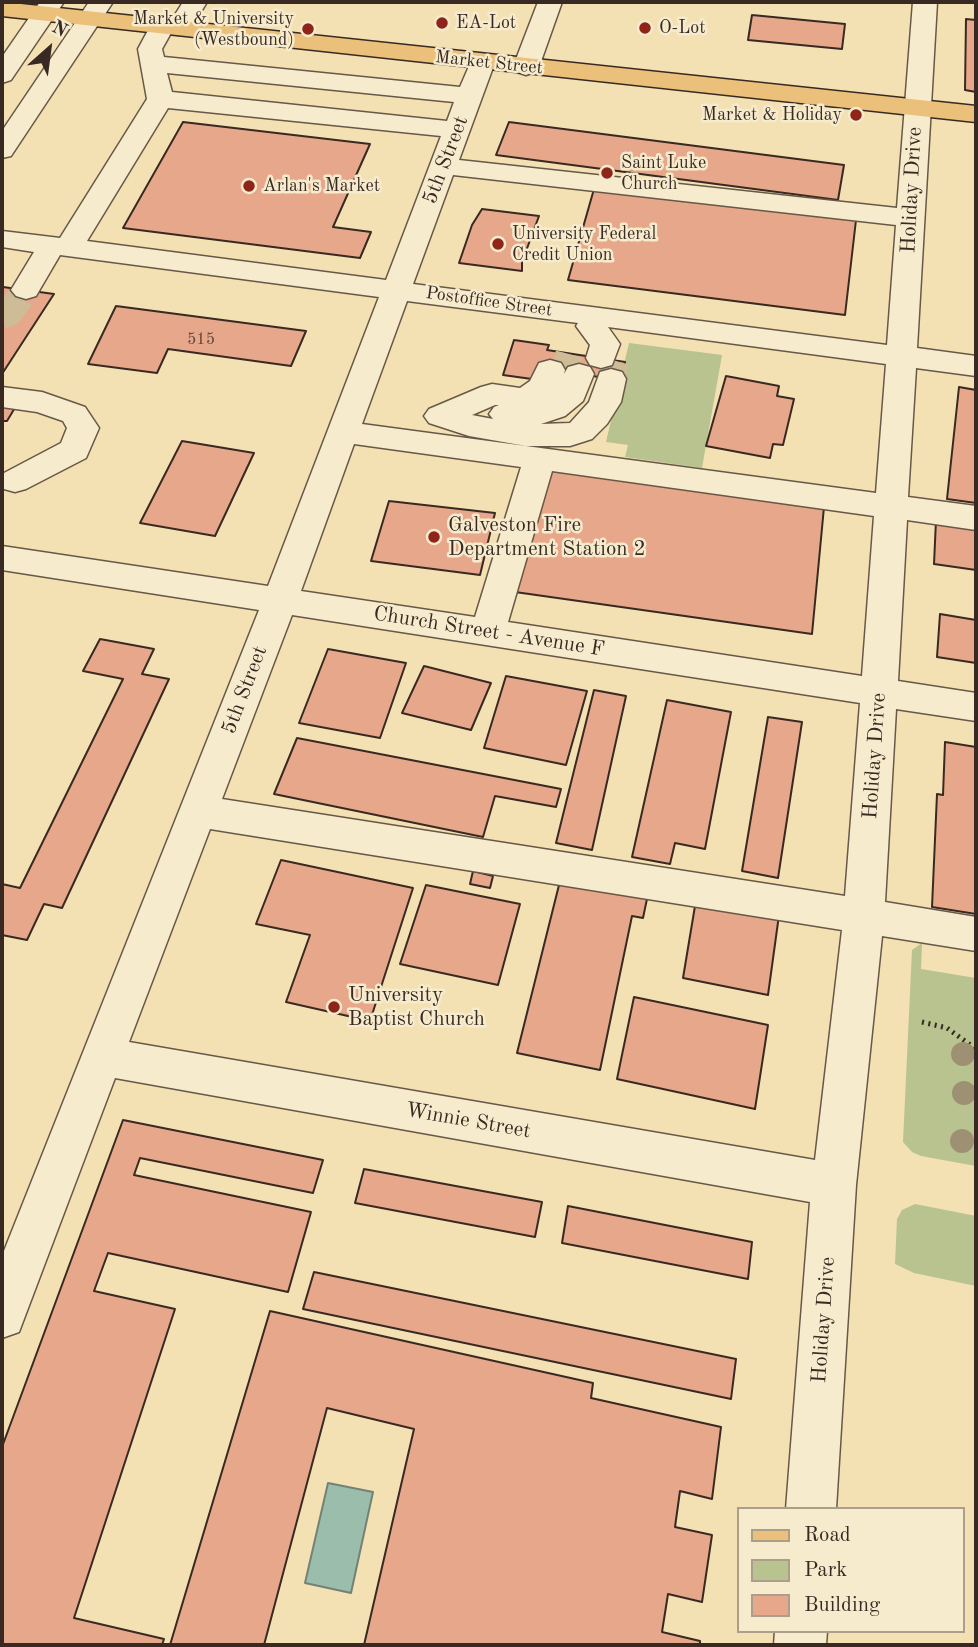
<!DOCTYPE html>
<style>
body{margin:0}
#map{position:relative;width:978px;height:1647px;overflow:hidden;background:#f3e0b3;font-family:"Old Standard TT",serif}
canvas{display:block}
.frame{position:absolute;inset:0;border:4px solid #382a23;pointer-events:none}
.legend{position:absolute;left:737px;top:1507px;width:228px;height:126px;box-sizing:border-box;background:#f7ebce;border:2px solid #ab9e8a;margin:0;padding:9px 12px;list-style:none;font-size:21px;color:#382a23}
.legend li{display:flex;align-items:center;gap:14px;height:35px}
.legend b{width:35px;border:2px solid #ab9e8a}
.north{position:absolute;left:14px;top:14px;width:70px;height:70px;-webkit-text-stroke:5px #f7ebce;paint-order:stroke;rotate:28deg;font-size:19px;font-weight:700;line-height:28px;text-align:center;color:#382a23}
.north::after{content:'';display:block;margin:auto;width:24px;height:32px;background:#382a23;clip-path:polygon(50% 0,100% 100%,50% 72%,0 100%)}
</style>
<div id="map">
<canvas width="978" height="1647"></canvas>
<div class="frame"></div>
<ul class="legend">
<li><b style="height:9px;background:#eac07a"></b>Road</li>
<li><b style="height:19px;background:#b8c38f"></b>Park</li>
<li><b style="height:19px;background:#e7a78a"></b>Building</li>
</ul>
<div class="north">N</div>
</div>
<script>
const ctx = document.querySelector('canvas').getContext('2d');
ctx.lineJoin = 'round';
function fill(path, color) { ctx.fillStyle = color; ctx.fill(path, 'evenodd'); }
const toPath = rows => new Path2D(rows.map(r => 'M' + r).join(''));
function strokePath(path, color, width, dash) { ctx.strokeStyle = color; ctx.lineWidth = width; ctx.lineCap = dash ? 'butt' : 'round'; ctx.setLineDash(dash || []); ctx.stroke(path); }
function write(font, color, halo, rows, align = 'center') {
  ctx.font = font + ' "Old Standard TT",serif'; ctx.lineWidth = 5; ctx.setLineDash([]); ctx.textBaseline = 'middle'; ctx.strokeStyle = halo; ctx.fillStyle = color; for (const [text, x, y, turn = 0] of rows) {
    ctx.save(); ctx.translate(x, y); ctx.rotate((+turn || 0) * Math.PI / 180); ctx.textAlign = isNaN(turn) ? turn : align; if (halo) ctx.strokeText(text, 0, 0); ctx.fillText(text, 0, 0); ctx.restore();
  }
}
const green = toPath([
 [629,343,722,355,702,468,625,457,628,445,606,442],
 [922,943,921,969,976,978,976,1166,921,1156,912,1152,903,1142,912,950],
 [915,1204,976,1216,976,1286,914,1273,895,1264,897,1219,902,1210]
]);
const water = toPath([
 [328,1483,373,1492,351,1593,305,1583,328,1483]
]);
const building = toPath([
 [752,15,845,24,842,49,748,40,752,15],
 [966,19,976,20,976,92,965,90,966,19],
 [183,122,370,144,333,227,371,232,360,258,123,228,183,122],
 [509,122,844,165,838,200,496,155,509,122],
 [594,189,856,220,845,315,568,280,594,189],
 [482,209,539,216,522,262,522,271,459,263,472,225,482,209],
 [3,287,54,294,2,374,2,315,6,308,2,307,3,287],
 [116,306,306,331,291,366,168,349,157,373,88,364,116,306],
 [514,340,549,345,547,350,625,362,621,380,542,369,539,380,503,375,514,340],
 [726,376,779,386,777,396,794,399,783,445,773,444,770,458,706,446,726,376],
 [959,387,976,390,976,503,947,499,959,387],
 [2,404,16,406,7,421,2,421,2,404],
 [182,441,254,453,215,536,140,523,182,441],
 [545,470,824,507,812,634,515,592,545,470],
 [389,501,495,513,480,575,371,561,389,501],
 [936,520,976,526,976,570,934,564,936,520],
 [940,614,976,620,976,663,937,657,940,614],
 [100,639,154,649,142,674,169,679,62,908,44,904,27,940,2,935,2,884,20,888,123,679,83,671,100,639],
 [328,649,406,663,380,738,299,723,328,649],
 [424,666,491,683,471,730,402,713,424,666],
 [506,676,587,691,566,765,484,748,506,676],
 [594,690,626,696,592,850,556,843,594,690],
 [667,700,731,712,705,849,675,843,670,864,632,857,667,700],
 [768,717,802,722,778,878,742,871,768,717],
 [297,738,561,789,556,807,495,796,483,837,274,794,297,738],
 [945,742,976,747,976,914,932,907,937,794,943,795,945,742],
 [281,860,413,888,370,1021,286,1002,310,935,256,924,281,860],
 [473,871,493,876,490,888,470,884,473,871],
 [561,877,648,894,643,918,632,916,600,1070,517,1053,561,877],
 [426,885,520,904,498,985,400,964,426,885],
 [696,900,779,915,768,995,683,978,696,900],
 [634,997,768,1025,755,1109,617,1079,634,997],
 [123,1120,323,1160,313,1193,140,1158,134,1175,311,1212,288,1292,108,1253,94,1291,175,1309,74,1618,164,1639,162,1645,2,1645,2,1447,123,1120],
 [364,1169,542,1202,535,1237,355,1203,364,1169],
 [568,1206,752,1242,748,1279,562,1243,568,1206],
 [314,1272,736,1359,731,1399,303,1309,314,1272],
 [270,1311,593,1383,591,1398,721,1427,712,1499,680,1491,675,1527,712,1535,702,1602,668,1594,662,1632,700,1641,700,1645,364,1645,414,1429,327,1408,264,1645,170,1645,270,1311]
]);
const minorTunnel = toPath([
 [2,315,9,313,26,290],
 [564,372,569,354],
 [611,379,616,361]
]);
const path = toPath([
 [922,1022,947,1028,976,1049]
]);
const minor = toPath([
 [40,2,64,2,11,80,2,83,2,57,40,2],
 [89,2,113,2,11,156,2,158,2,131,89,2],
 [183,2,207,2,188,33,179,35,171,33,162,49,164,57,460,87,473,57,482,54,491,57,495,62,459,160,897,208,913,2,937,2,917,348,976,356,976,376,916,368,908,497,976,506,976,530,907,520,898,681,976,693,976,721,896,709,885,902,976,917,976,951,882,936,856,1185,836,1509,786,1509,810,1202,115,1078,19,1332,2,1338,2,1256,259,610,2,570,2,546,268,586,379,297,60,255,36,296,26,299,16,296,11,290,34,252,2,247,2,231,60,238,147,99,138,49,153,21,162,19,171,21,183,2],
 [167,73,454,102,447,121,172,92,167,73],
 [168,108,441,136,386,280,87,241,168,108],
 [453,175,896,225,887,345,413,284,453,175],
 [407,301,578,323,576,326,590,345,586,358,590,365,601,368,612,365,620,344,608,327,886,364,876,493,362,424,407,301],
 [354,444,521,467,475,617,301,591,354,444],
 [552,471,874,516,862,676,508,622,552,471],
 [292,615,860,703,845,896,222,799,292,615],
 [210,829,842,930,815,1160,129,1042,210,829],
 [538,2,562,2,539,67,535,72,526,75,517,72,513,67,538,2],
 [550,360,561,363,565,370,564,374,568,367,579,364,590,367,594,374,583,401,565,416,541,424,570,423,589,402,600,372,611,369,622,372,626,379,621,402,607,424,592,439,570,446,526,446,469,436,429,423,424,416,429,409,481,387,492,384,520,388,530,381,539,363,550,360],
 [495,405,499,405,494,407,489,414,493,419,472,415,495,405],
 [2,387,42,392,85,407,99,428,86,458,26,489,15,492,4,489,4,473,61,443,67,428,63,421,37,412,2,407,2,387],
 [775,1631,827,1631,826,1645,774,1645,775,1631]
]);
const major = toPath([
 [2,2,976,106,976,122,2,16,2,2]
]);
const trees = [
 [963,1054],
 [964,1093],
 [962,1141]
];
const markers = [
 [442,23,7,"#8f2418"],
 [645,28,7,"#8f2418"],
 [308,29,7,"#8f2418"],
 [856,115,7,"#8f2418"],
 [607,173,7,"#8f2418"],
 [249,186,7,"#8f2418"],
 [498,244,7,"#8f2418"],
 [434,537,7,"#8f2418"],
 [334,1007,7,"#8f2418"]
];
const farNumbernames = [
 ["515",201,340]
];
const farPoinames = [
 ["Market & University",294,19,"right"],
 ["(Westbound)",294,40,"right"],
 ["EA-Lot",456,23],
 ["O-Lot",659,28],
 ["Market & Holiday",842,115,"right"],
 ["Saint Luke",621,163],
 ["Church",621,184],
 ["Arlan's Market",263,186],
 ["University Federal",512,234],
 ["Credit Union",512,255]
];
const farStreetnames = [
 ["Market Street",489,63,6],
 ["Postoffice Street",489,302,8]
];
const streetNames = [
 ["5th Street",446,160,-69],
 ["Holiday Drive",912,190,-87],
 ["Church Street - Avenue F",489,632,9],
 ["5th Street",245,690,-69],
 ["Holiday Drive",875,756,-86],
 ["Winnie Street",468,1121,10],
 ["Holiday Drive",824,1320,-86]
];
const poiNames = [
 ["Galveston Fire",448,525],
 ["Department Station 2",448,549],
 ["University",348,995],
 ["Baptist Church",348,1019]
];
fill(green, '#b8c38f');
fill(water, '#9bbdac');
strokePath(water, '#738275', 2);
fill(building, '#e7a78a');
strokePath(building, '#382a23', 2);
strokePath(minorTunnel, '#cebc96', 27, [27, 14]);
strokePath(minor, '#675847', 3);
strokePath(major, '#382a23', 3);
strokePath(path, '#382a23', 5, [2, 4.5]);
fill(minor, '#f7ebce');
fill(major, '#eac07a');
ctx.fillStyle = '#9e9173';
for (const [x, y] of trees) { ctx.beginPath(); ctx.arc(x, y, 12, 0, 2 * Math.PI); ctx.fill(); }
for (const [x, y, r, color] of markers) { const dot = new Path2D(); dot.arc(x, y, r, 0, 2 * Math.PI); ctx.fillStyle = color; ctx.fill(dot); strokePath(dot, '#f7ebce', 2.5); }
write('16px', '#64493d', null, farNumbernames);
write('18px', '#382a23', '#f7ebce', farPoinames, 'left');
write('18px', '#382a23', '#f7ebce', farStreetnames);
write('21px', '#382a23', '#f7ebce', streetNames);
write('21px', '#382a23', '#f7ebce', poiNames, 'left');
</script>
